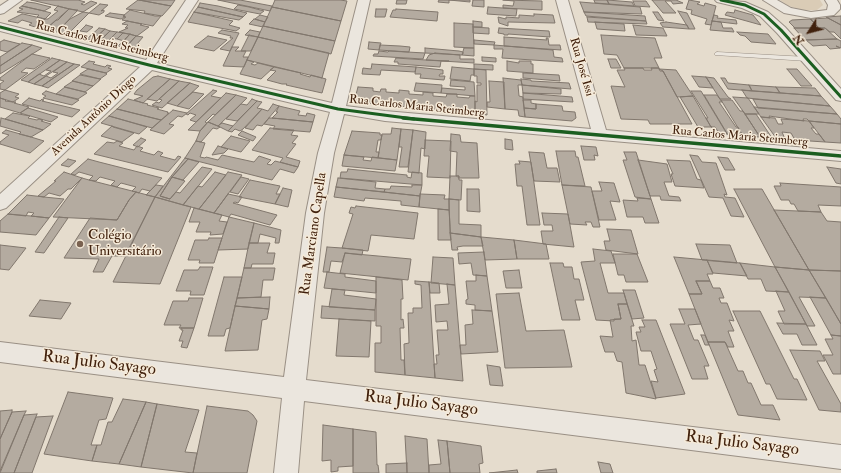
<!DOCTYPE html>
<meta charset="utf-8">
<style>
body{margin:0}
#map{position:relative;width:841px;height:473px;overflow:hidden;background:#e5dccd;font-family:"IM FELL Double Pica",serif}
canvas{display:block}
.north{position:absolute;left:789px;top:12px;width:40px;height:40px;-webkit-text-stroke:3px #f5ead8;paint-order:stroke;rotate:234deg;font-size:11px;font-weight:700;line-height:16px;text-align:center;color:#41210d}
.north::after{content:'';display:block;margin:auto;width:14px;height:18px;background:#41210d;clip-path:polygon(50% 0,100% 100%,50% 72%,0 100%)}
</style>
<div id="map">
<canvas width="841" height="473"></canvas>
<div class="north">N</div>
</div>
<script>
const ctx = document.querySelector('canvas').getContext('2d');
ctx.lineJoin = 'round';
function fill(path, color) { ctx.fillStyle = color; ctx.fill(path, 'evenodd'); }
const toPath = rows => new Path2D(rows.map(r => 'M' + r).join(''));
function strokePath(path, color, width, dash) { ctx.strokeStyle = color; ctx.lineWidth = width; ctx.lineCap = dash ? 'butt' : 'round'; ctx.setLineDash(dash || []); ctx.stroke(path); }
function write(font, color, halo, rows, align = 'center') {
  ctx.font = font + ' "IM FELL Double Pica",serif'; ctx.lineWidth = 3; ctx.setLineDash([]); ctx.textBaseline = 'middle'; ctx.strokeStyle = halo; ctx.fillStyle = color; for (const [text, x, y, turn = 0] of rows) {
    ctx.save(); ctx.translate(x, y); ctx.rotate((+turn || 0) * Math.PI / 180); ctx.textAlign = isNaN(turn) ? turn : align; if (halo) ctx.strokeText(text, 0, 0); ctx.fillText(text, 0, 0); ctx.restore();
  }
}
const green = toPath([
 [780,0,820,0,823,5,817,10,803,10,788,6]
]);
const building = toPath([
 [31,0,78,0,85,2,81,4,84,5,91,1,97,3,83,12,31,0],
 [138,0,139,0,171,6,162,16,144,13,145,11,126,9,138,0],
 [139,0,175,0,171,6,139,0],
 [218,0,240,0,272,6,270,11,218,0],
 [275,0,340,0,347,1,341,21,272,7,275,0],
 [397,0,407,0,406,4,396,4,397,0],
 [439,0,470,0,470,2,449,0,449,3,438,2,439,0],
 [473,0,484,0,484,7,472,6,473,0],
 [503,0,542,1,542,10,503,8,503,5,513,6,514,2,514,1,503,0],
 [594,0,607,0,609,4,595,3,594,0],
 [607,0,632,2,634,6,609,4,607,0],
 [652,0,676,0,683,3,673,4,671,1,665,1,676,13,663,13,652,0],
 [689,0,700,2,697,4,704,6,705,3,716,6,711,25,705,24,707,19,691,14,692,10,686,9,689,0],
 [633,1,646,1,650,7,635,6,633,1],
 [27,2,35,3,51,7,44,11,22,6,27,2],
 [580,2,640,7,642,14,584,12,580,2],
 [200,3,218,6,247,13,243,17,198,7,200,3],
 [100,4,108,5,101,11,104,10,104,12,99,15,89,13,100,4],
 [238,5,249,7,264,11,260,14,234,9,238,5],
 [22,6,44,11,51,13,45,19,37,17,39,15,17,12,23,9,19,8,22,6],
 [58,6,69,9,46,29,39,28,43,25,38,24,45,19,48,19,58,11,54,10,58,6],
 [198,7,243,17,239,20,194,12,198,7],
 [272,7,341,21,335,41,263,26,272,7],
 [488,7,517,9,516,16,487,14,488,7],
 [69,9,78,10,57,32,49,30,52,27,48,27,56,20,58,20,69,9],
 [376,9,387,9,385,17,375,17,376,9],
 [396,9,438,12,437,21,390,17,393,10,396,10,396,9],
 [130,10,155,16,161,16,153,26,122,20,126,17,123,16,130,10],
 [735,10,753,15,761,25,725,15,727,12,734,13,735,10],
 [678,11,687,13,695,29,689,29,678,11],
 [83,12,89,13,68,34,57,32,70,19,83,12],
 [194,12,233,21,229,25,240,28,236,31,188,22,194,12],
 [584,12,645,16,646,21,586,16,584,12],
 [653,12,658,12,664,21,658,20,653,12],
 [110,13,125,15,123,16,125,17,121,19,105,16,110,13],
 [22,14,23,14,45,19,35,27,29,25,32,23,22,20,18,23,8,21,22,14],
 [534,14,553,15,555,23,508,22,508,26,499,23,498,17,506,19,506,17,519,18,519,15,534,16,534,14],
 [260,15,268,17,265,22,255,19,260,15],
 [714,15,718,16,717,18,736,20,737,24,712,21,714,15],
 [841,16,841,25,826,17,841,16],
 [587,17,646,21,647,24,588,22,587,17],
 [828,18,841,25,841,39,834,32,830,32,825,28,819,28,811,19,828,18],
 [254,19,265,22,263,27,249,24,254,19],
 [810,19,819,28,795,28,789,22,792,20,810,19],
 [127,21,142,24,140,25,149,27,137,36,119,32,128,28,125,28,128,25,122,24,127,21],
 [473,21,482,22,482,27,473,27,473,21],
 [712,21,721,22,723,28,732,28,734,32,710,30,712,21],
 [595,22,624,24,625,31,597,29,595,22],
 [666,22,687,25,689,29,663,27,660,23,666,22],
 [454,23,473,24,474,48,454,47,454,23],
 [86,25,93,27,87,32,80,31,86,25],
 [633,25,663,28,667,36,636,35,633,25],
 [263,26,335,41,331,54,258,37,263,26],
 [473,27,489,28,489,34,473,33,473,27],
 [99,28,105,29,93,40,87,39,99,28],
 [499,28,549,31,550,37,508,34,508,35,504,35,504,34,498,33,499,28],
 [794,28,825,28,837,39,805,40,794,28],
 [105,29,110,31,103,38,97,36,105,29],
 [222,30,239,33,230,51,220,49,233,38,230,38,231,36,218,33,222,30],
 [250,30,260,32,258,37,245,35,250,30],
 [110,31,117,32,105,44,98,42,110,31],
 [117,32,123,33,117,39,111,38,117,32],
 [737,32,768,34,776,44,751,42,745,36,740,35,737,32],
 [123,33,130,34,124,41,117,39,123,33],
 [130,34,136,36,125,48,118,46,130,34],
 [249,35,258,37,251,51,241,51,249,35],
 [601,35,655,38,662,58,654,58,659,68,624,68,617,55,604,54,601,35],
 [136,36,143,37,137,44,140,44,136,49,125,48,136,36],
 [208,36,227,40,214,51,194,47,208,36],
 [258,37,329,53,322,78,247,60,258,37],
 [504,37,547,40,546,38,548,38,549,45,560,45,561,50,504,46,504,37],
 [837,39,841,41,841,48,836,46,840,48,830,49,826,45,813,46,806,40,837,39],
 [4,40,20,44,7,52,0,50,0,42,4,40],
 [474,40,495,42,494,45,474,44,474,40],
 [369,42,381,43,379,50,368,49,369,42],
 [22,43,32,45,0,66,0,57,22,43],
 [32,45,42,48,0,74,0,66,32,45],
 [380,45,400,46,410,47,409,52,379,50,380,45],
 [494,45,553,50,554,57,562,58,563,62,502,58,503,49,494,49,494,45],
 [232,47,239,47,235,51,246,51,243,57,248,57,244,67,223,66,232,47],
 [425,48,459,51,463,52,463,54,462,55,425,53,425,48],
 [464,48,474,48,474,56,462,55,464,48],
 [379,51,388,52,389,51,425,53,423,59,373,56,374,54,378,54,379,51],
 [435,53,460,55,460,59,474,59,474,63,426,60,429,55,435,53],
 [32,54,50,58,34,69,26,68,21,72,28,73,5,90,0,89,0,84,4,81,0,80,0,78,32,54],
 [482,57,496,58,496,62,482,61,482,57],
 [52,58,60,60,28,82,21,80,52,58],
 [396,58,426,60,449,61,441,61,440,67,398,64,398,62,394,62,396,58],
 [608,59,616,59,621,68,611,68,608,59],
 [60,60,67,62,34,84,28,82,39,74,44,76,51,71,46,70,60,60],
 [247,60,254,62,251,64,255,65,258,63,274,67,261,79,240,74,247,60],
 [89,61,95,62,93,64,105,67,107,65,111,66,108,68,112,69,106,73,81,67,89,61],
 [507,61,519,63,519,61,531,61,531,64,533,64,533,73,507,71,507,61],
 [67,62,74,64,42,86,34,84,46,76,51,78,58,73,53,72,67,62],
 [74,64,80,65,48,88,42,86,74,64],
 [372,64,416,67,415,72,381,70,380,75,362,74,363,68,371,69,372,64],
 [474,64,493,65,493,70,474,69,474,64],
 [274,67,301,73,300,74,310,77,311,75,326,79,322,93,286,85,287,84,282,84,267,80,276,71,270,70,274,67],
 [416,67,443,70,443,74,440,74,439,76,445,76,444,80,420,78,421,74,415,74,416,67],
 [452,67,474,69,474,75,471,75,470,81,450,79,452,67],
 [624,68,643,68,644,70,652,70,651,68,659,68,660,71,663,71,692,124,650,124,648,120,621,119,611,86,625,87,617,70,625,70,624,68],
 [88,69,106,73,107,74,100,79,80,74,88,69],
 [474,69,486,70,487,115,475,113,475,101,477,102,477,85,481,85,481,83,477,83,477,76,474,76,474,69],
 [659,69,676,70,693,96,677,97,663,71,659,69],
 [787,69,797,69,812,86,801,86,787,69],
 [523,73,559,75,560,81,523,78,523,73],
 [80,75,100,79,101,79,93,86,72,81,80,75],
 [158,76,170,79,143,103,134,100,143,96,134,94,137,90,153,77,158,76],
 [692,76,706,77,713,88,699,87,692,76],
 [706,77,714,78,728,97,731,99,720,99,706,77],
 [503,78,521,80,522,85,518,85,519,96,523,97,525,117,519,116,518,110,505,109,503,78],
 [721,78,725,78,728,83,749,85,752,91,728,89,721,78],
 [170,79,179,81,157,101,147,99,170,79],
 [521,79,531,80,531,81,569,83,571,89,522,85,521,79],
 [451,80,474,82,475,96,441,93,442,88,465,90,465,87,450,86,451,80],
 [73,81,93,86,85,92,64,87,73,81],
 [179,81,190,83,162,108,152,105,156,102,159,103,162,100,159,99,179,81],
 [489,81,504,82,505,109,487,107,487,102,490,102,489,81],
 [190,83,199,86,177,106,167,103,190,83],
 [416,83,442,85,441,93,414,91,416,83],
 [522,85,561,89,561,94,523,93,522,85],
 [749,85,776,87,780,93,752,91,749,85],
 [65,87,85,92,87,93,78,99,56,94,65,87],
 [358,87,373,88,373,91,380,92,381,89,386,89,386,92,399,93,399,90,409,91,409,94,423,95,423,92,433,93,433,96,446,97,447,94,457,94,457,97,469,98,470,96,475,96,475,113,354,102,358,87],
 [776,87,815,88,821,96,780,93,776,87],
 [5,90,19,94,15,97,19,98,13,102,0,98,0,93,5,90],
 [213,90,217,91,211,96,221,98,196,122,190,120,196,115,190,113,188,115,186,114,213,90],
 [742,90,821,96,830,106,747,98,742,90],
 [46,91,56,94,79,100,72,105,43,98,46,96,42,94,46,91],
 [691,91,701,91,727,134,719,133,715,127,711,127,706,118,708,118,691,91],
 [193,92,204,94,189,109,177,106,193,92],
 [226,93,236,95,215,115,213,114,205,122,207,123,200,131,188,130,226,93],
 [523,93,572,97,573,102,523,99,523,93],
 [236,95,247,98,218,126,208,122,236,95],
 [704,95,717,95,722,102,719,102,736,127,738,127,743,136,728,135,704,95],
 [693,96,711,127,712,127,698,127,680,97,693,96],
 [733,97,748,98,759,114,745,114,733,97],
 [0,98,6,100,5,101,13,102,16,102,14,103,29,107,20,113,0,107,0,98],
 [29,98,40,101,42,99,44,100,42,101,80,110,72,117,22,104,29,98],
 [128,99,148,104,147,105,159,108,157,109,168,112,167,113,169,113,161,120,117,109,128,99],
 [252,99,257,101,237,121,226,119,241,104,247,105,252,99],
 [753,99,830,106,837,114,758,108,753,99],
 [523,100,531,100,531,103,536,104,536,109,524,108,523,100],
 [721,100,732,100,740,111,743,111,760,137,743,136,721,100],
 [257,101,262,102,257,108,262,109,243,129,240,131,235,129,232,132,228,131,257,101],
 [273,104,279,106,262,126,257,125,253,130,245,128,262,109,268,111,273,104],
 [536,104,562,106,563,111,575,112,576,118,572,121,525,117,524,108,536,109,536,104],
 [279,106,300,111,298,115,306,116,307,113,315,115,313,122,272,118,278,112,276,112,279,106],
 [754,107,837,114,841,119,841,124,809,121,807,119,803,119,804,121,769,116,770,118,761,117,754,107],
 [28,108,58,117,51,122,20,113,28,108],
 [117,109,161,120,152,128,109,116,117,109],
 [173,110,187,113,182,117,178,116,169,124,174,125,164,134,150,130,173,110],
 [13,113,30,116,28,118,37,120,39,119,43,120,41,121,51,124,43,130,5,119,13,113],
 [745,114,756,114,772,138,760,137,745,114],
 [109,116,147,127,139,134,101,123,109,116],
 [761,117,775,118,778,124,783,124,781,119,809,121,814,128,811,128,816,134,819,134,825,142,795,140,791,133,782,132,785,139,776,138,761,117],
 [1,118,5,119,43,130,31,137,19,134,21,132,0,126,1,118],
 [269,118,272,118,313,122,310,132,273,129,275,126,264,124,269,118],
 [809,121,841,124,841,143,825,142,809,121],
 [208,122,220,127,217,129,213,128,201,142,196,141,200,131,208,122],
 [222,123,233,126,228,131,218,126,222,123],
 [112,126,113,127,134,133,122,142,101,136,112,126],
 [270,128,294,130,291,135,298,136,292,143,296,144,286,157,300,161,298,167,280,162,283,158,252,150,270,128],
 [392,128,401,129,397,160,378,158,382,134,391,134,392,128],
 [401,129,413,130,408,167,399,167,402,147,399,147,401,129],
 [6,130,31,137,44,141,30,153,0,144,0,142,9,135,2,133,6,130],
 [413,130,426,132,425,149,421,148,419,173,408,172,413,130],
 [242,131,256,137,253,141,238,135,242,131],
 [352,131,380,133,380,135,382,135,381,140,378,140,376,152,379,152,378,158,344,155,352,131],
 [451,134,460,135,461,142,477,143,479,178,458,178,459,176,456,176,457,152,450,151,451,134],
 [231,136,250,141,241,152,221,147,231,136],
 [141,138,146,140,138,147,133,145,141,138],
 [505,139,512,140,513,150,505,149,505,139],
 [425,140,451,141,450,178,427,177,429,156,424,156,425,140],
 [117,141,123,143,119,146,134,150,137,146,143,148,140,151,154,155,158,151,163,153,160,156,175,160,178,156,181,157,168,172,94,154,107,142,114,143,117,141],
 [196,141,205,143,200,157,205,158,206,157,218,160,222,155,254,162,259,156,271,160,267,164,271,165,275,161,298,167,294,173,280,169,272,180,185,158,196,141],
 [218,146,228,149,224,153,212,155,218,146],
 [581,146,596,147,598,156,594,155,595,160,584,160,581,146],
 [556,151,575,151,576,157,578,157,585,186,562,185,556,151],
 [529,152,544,153,547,168,557,168,560,182,534,181,529,152],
 [624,152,636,152,651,199,635,197,623,160,627,160,624,152],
 [344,155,364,157,363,160,371,161,372,157,397,160,395,171,342,166,344,155],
 [690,155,698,156,702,162,716,163,727,195,724,194,725,197,735,198,744,217,731,216,723,198,709,197,690,155],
 [718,157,728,158,735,170,725,170,718,157],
 [185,158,188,159,172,177,160,196,170,199,176,192,180,193,202,167,212,169,183,205,155,197,185,158],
 [68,159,76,161,69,167,61,165,68,159],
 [88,159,99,162,162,178,150,191,142,189,139,193,132,191,136,187,121,183,117,187,111,185,115,181,100,177,96,181,89,180,93,176,79,172,75,175,71,174,88,159],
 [188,159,199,162,183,180,172,177,188,159],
 [638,160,667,164,672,182,664,182,669,196,679,197,681,201,661,200,660,196,650,196,638,160],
 [667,160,690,161,697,179,701,180,704,188,675,186,671,174,673,174,667,160],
 [519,161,531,162,540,225,527,225,522,186,517,186,515,164,520,164,519,161],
 [827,167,841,169,841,184,836,183,827,167],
 [348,169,407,175,407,177,411,178,412,172,422,173,422,185,340,178,341,172,347,172,348,169],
 [64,172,82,178,71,189,68,189,60,196,49,193,44,197,38,196,56,181,54,181,64,172],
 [215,172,226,175,199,209,183,205,198,186,202,187,215,172],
 [228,172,242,175,214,213,199,209,228,172],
 [450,176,459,176,459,180,462,180,461,200,449,199,450,176],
 [172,177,185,181,170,199,160,196,172,177],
 [241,177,249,179,238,194,230,192,241,177],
 [82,178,89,180,136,192,129,200,117,220,53,217,82,178],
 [338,178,376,182,375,188,385,189,384,192,336,187,338,178],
 [250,180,280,186,276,194,280,194,275,204,239,197,250,180],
 [599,182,614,183,620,202,610,201,616,220,599,220,592,191,602,191,599,182],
 [780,183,841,187,841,206,818,205,821,212,798,211,794,204,791,204,789,200,781,200,774,186,781,186,780,183],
 [156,185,163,186,155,197,146,195,156,185],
 [412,185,422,185,420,196,384,192,385,189,390,189,391,186,412,187,412,185],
 [562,185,591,187,600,227,593,227,591,222,585,222,587,225,570,224,562,185],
 [336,187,420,196,419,207,401,205,401,201,365,198,364,201,334,197,336,187],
 [283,188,292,190,288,207,275,204,283,188],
 [467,189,479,189,480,212,467,211,467,189],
 [734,189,762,189,809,270,775,267,734,189],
 [136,192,155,197,125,256,112,256,103,272,93,272,99,259,64,258,90,218,117,220,129,200,136,192],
 [228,194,242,197,238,203,235,202,233,203,277,215,270,225,231,214,229,217,214,213,228,194],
 [420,194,445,195,444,199,449,199,449,210,419,207,420,194],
 [27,195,44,197,64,199,49,218,31,216,34,213,28,212,26,216,8,214,27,195],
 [155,197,191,207,160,284,113,282,155,197],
 [637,198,651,199,659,223,645,223,643,217,627,217,623,200,638,201,637,198],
 [449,199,459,200,459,224,481,225,481,237,450,233,449,199],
 [356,206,418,213,414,239,371,235,368,251,342,248,353,214,349,213,351,207,355,208,356,206],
 [194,208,222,215,219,221,227,222,223,234,210,235,211,232,196,232,200,222,189,222,194,208],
 [438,209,449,210,451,240,438,240,438,209],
 [774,210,821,212,827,221,841,222,841,271,809,270,774,210],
 [542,213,568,214,574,247,543,244,541,231,553,231,552,225,544,225,542,213],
 [8,214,31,216,49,218,36,235,0,232,0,221,8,214],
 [59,217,68,218,44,253,35,252,59,217],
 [229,217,254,223,248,249,218,250,229,217],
 [254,223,281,230,279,243,275,243,276,238,260,234,258,243,249,243,254,223],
 [607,229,631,230,638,254,606,250,604,241,610,241,607,229],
 [450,233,481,237,483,246,463,246,457,247,458,250,452,250,450,233],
 [481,237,514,240,517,259,485,260,481,237],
 [209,238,222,238,214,263,199,263,200,260,188,260,195,240,208,240,209,238],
 [514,240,546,244,549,259,517,259,514,240],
 [249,243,270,243,267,253,275,253,273,264,252,264,251,268,244,268,249,243],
 [696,244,730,245,737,263,702,260,696,244],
 [0,245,26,248,9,270,0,269,0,245],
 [327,247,342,248,363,250,362,255,345,253,342,262,331,261,329,272,323,272,327,247],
 [593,249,611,251,615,263,600,263,608,293,624,293,627,304,618,304,621,319,614,319,614,321,596,320,581,262,595,261,593,249],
 [484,252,487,276,473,275,471,263,459,264,458,253,484,252],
 [345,253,411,259,408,280,340,273,345,253],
 [613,254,637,254,648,282,626,282,624,275,618,275,613,254],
 [433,257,453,258,455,285,431,283,433,257],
 [674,257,707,260,713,274,707,274,710,281,696,281,702,294,689,294,674,257],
 [707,260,740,263,747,276,713,273,707,260],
 [550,263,563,263,564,267,572,267,574,279,579,279,584,300,575,300,580,320,562,320,550,263],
 [740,263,775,267,789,292,766,291,761,279,748,279,740,263],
 [200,267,213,267,204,295,190,295,191,291,176,291,184,270,198,270,200,267],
 [775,267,809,270,826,298,799,297,815,326,807,326,806,324,775,267],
 [244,268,275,268,273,280,263,280,261,297,237,298,244,268],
 [519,270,522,288,506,288,503,271,519,270],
 [809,270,841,271,841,324,809,270],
 [327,272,345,274,345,277,376,281,376,293,324,288,327,272],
 [476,275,487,276,492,311,475,310,475,305,466,304,466,300,468,299,466,281,476,281,476,275],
 [224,277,242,277,230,328,226,329,224,336,208,336,224,277],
 [376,277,402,280,403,299,401,299,401,320,403,319,404,328,400,328,401,360,404,360,405,375,375,372,375,343,381,343,381,326,376,326,376,277],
 [415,281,429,282,435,378,405,375,404,344,409,343,408,313,413,313,413,308,422,308,421,285,415,284,415,281],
 [696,281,710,281,713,288,720,288,724,298,719,298,721,303,727,303,734,321,729,320,734,331,728,331,734,347,728,347,725,342,708,342,689,294,702,294,696,281],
 [429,282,439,283,440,293,430,293,429,282],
 [447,284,455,285,463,381,435,378,434,364,437,364,436,355,439,355,437,330,448,330,447,321,436,322,435,305,449,304,447,284],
 [332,289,345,290,344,295,376,299,375,310,329,307,332,289],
 [623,290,635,290,644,318,632,319,623,290],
 [776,291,789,292,806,324,784,324,778,311,785,311,776,291],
 [519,293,526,331,564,330,572,367,505,368,496,294,519,293],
 [270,297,269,309,235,306,237,298,270,297],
 [810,297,826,298,841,324,841,336,831,335,810,297],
 [189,298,203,298,194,328,179,328,181,325,164,325,173,301,188,301,189,298],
 [40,300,71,303,61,319,29,316,40,300],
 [618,304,627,304,634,326,631,326,632,341,636,340,639,365,645,365,656,399,626,393,622,362,617,361,614,352,605,352,600,336,613,337,610,320,621,319,618,304],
 [235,306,269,309,267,319,262,320,258,350,225,351,235,306],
 [322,306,375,310,375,321,321,318,322,306],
 [679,309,695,309,701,324,688,325,694,340,698,340,709,366,704,366,708,379,692,379,670,324,685,324,679,309],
 [472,310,492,311,498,352,461,354,460,345,466,345,465,325,473,324,472,310],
 [733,311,760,311,794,379,797,379,807,400,777,399,770,384,766,384,733,311],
 [339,319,371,321,369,357,336,356,339,319],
 [642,320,656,320,685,394,656,398,651,381,658,382,654,370,657,369,651,351,641,351,636,332,641,332,639,327,645,327,642,320],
 [777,323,806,324,817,345,802,345,797,334,783,334,777,323],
 [181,328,194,328,187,348,181,347,183,341,179,341,183,330,181,330,181,328],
 [701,335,705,335,709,345,705,345,701,335],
 [831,335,841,336,841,374,833,374,823,355,833,355,825,339,833,339,831,335],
 [708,342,725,342,738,371,743,371,748,383,751,383,761,405,773,405,780,420,738,415,708,342],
 [790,350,820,351,825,361,817,361,841,404,841,412,819,410,790,350],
 [487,365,500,367,503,386,490,385,487,365],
 [68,392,113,398,106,419,99,420,91,445,97,445,92,461,44,454,68,392],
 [123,399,146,402,119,464,92,461,97,445,101,445,108,422,112,422,123,399],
 [146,402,157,404,141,467,119,464,146,402],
 [157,404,199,410,185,452,197,453,193,473,141,467,157,404],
 [207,406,248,411,253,415,257,421,247,473,193,473,207,406],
 [12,410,12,412,0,439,0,411,12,410],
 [26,411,24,415,0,471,0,439,12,412,26,411],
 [37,414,14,473,0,473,24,415,37,414],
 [53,416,32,473,14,473,36,417,53,416],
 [323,425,353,429,353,466,338,467,338,471,331,472,331,460,322,461,323,425],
 [353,429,376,432,377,465,378,465,379,473,353,473,353,429],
 [405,436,427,439,429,473,407,473,405,436],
 [438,440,447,441,450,473,429,473,429,465,441,464,438,440],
 [447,441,481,446,483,463,479,464,480,473,450,473,447,441],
 [598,462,610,464,613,473,601,473,598,462],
 [407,463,407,473,386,473,386,464,407,463],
 [556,469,557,473,537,473,537,471,556,469],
 [517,470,518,473,489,473,517,470]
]);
const lane = toPath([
 [717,52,807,57,810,59,807,61,715,55,715,53,717,52]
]);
const street = toPath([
 [9,0,22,0,4,13,0,14,0,6,9,0],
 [186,0,198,0,157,63,332,103,358,0,370,0,346,106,385,111,591,129,556,0,568,0,606,130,841,151,841,161,385,121,344,114,334,153,324,213,306,380,841,445,841,469,304,401,298,473,274,473,282,398,0,362,0,342,284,377,306,213,318,153,330,112,152,70,6,208,0,210,0,194,140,67,0,31,0,23,146,60,186,0],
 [715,0,745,2,768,12,785,27,841,89,841,101,836,100,777,33,760,16,742,8,717,2,715,0],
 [763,0,777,0,791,8,811,12,827,10,828,5,825,0,837,0,840,5,840,9,834,15,811,18,784,13,763,0]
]);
const cyclewayFar1 = toPath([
 [721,0,745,5,764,14,781,30,841,97],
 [0,27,149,65,338,109,414,119]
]);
const cycleway = toPath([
 [403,118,841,156]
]);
const markers = [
 [80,244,4,"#7a6250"]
];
const farStreetnames = [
 ["Rua Carlos Maria Steimberg",102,42,14],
 ["Rua José Issi",581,67,74],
 ["Rua Carlos Maria Steimberg",417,107,6],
 ["Avenida Antônio Diogo",94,116,-43],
 ["Rua Carlos Maria Steimberg",740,137,5]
];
const streetNames = [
 ["Rua Marciano Capella",314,234,-82]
];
const poiNames = [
 ["Colégio",88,236],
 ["Universitário",88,252]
];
const nearStreetnames = [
 ["Rua Julio Sayago",99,364,7],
 ["Rua Julio Sayago",421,404,7],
 ["Rua Julio Sayago",742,444,7]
];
fill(green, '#daccb6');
fill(building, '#b4aba0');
strokePath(building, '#81776d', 1);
strokePath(lane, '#9a9085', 1);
strokePath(street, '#9a9085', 2);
fill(lane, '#ebe6de');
fill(street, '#ebe6de');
strokePath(cyclewayFar1, '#1b5e20', 3);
strokePath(cycleway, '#1b5e20', 3.5);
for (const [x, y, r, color] of markers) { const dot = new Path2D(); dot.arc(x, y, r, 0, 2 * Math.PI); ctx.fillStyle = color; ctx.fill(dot); strokePath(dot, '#f5ead8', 1.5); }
write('12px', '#41210d', '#f5ead8', farStreetnames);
write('14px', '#41210d', '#f5ead8', streetNames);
write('14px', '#41210d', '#f5ead8', poiNames, 'left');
write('17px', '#41210d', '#f5ead8', nearStreetnames);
</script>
